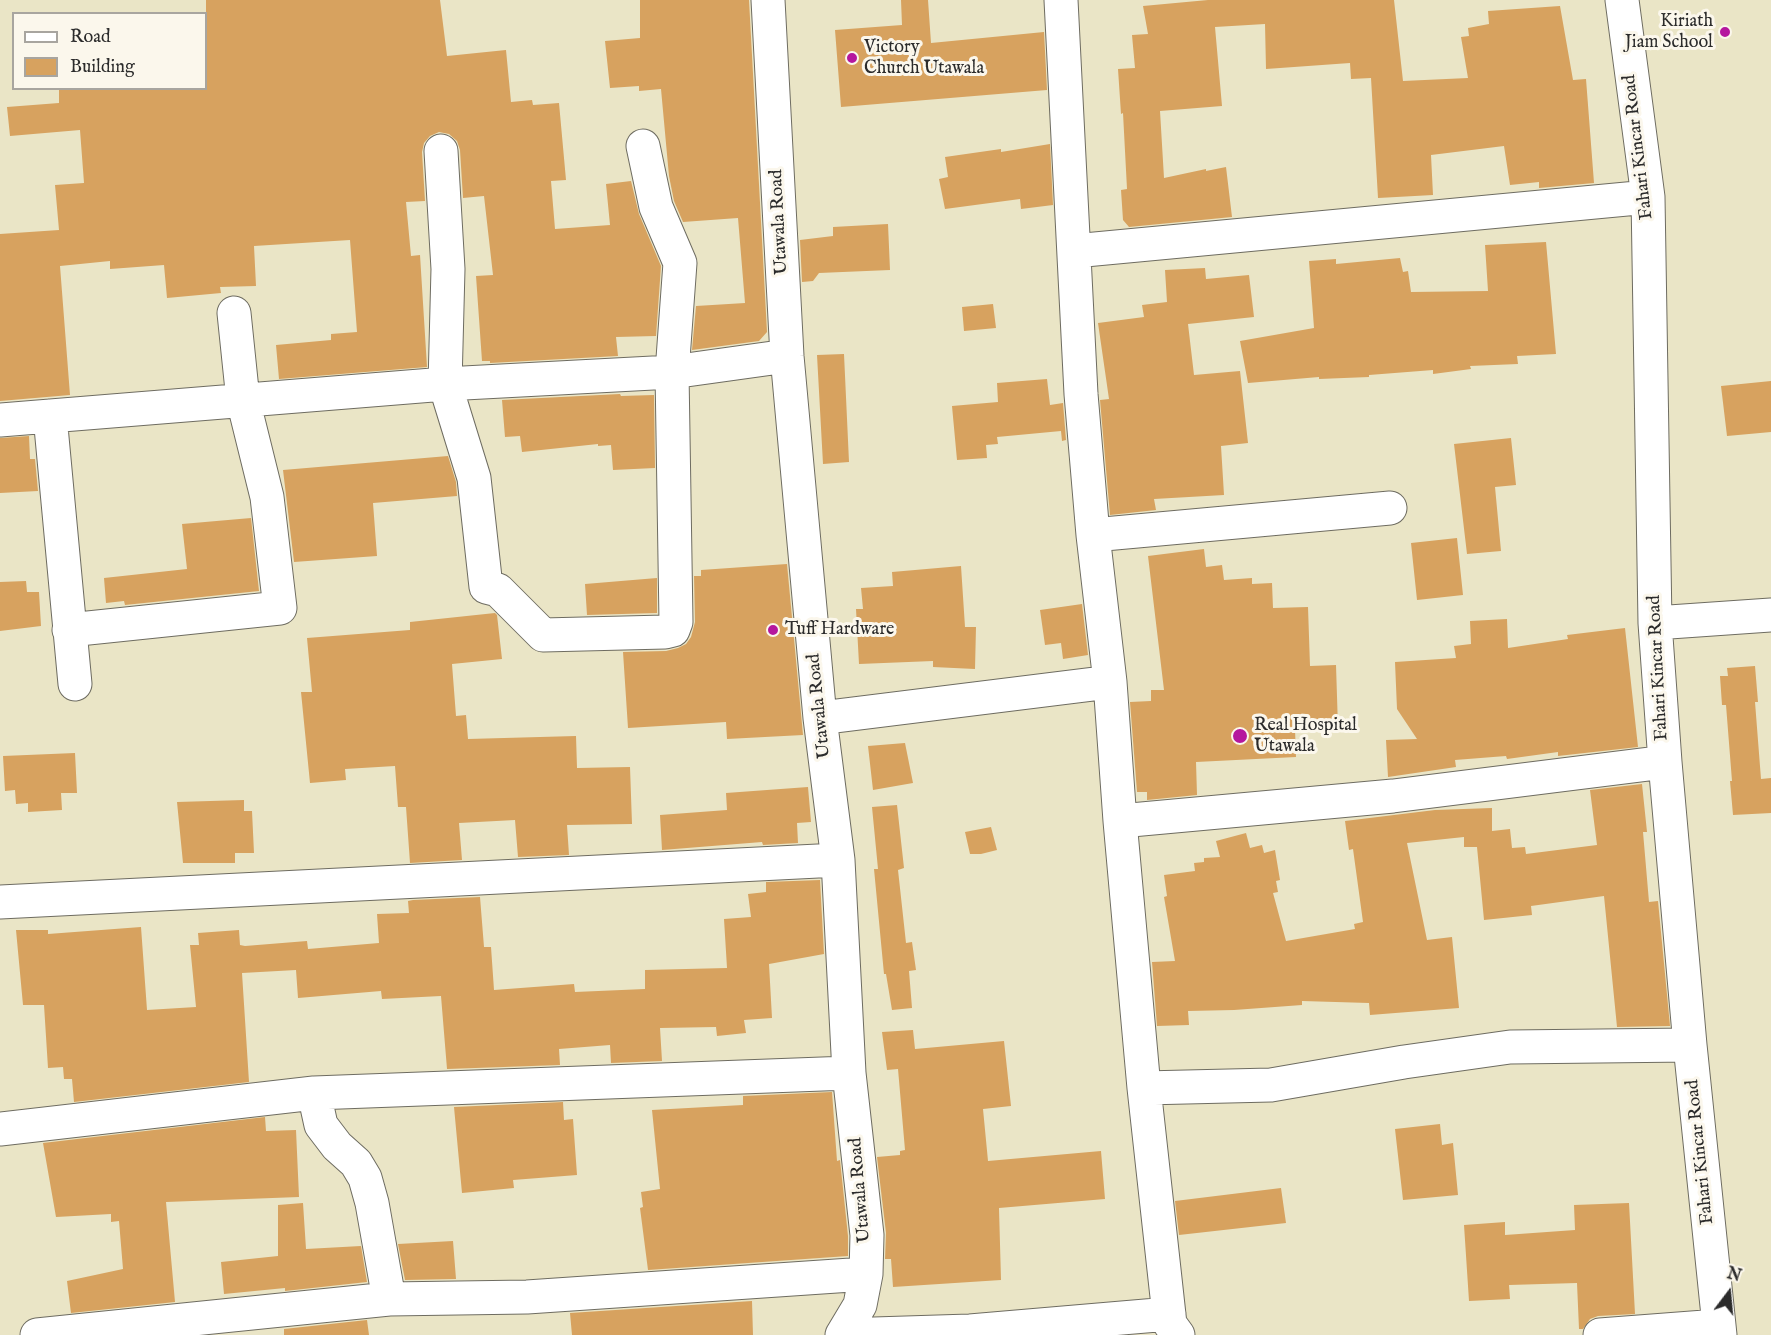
<!DOCTYPE html>
<style>
body{margin:0}
#map{position:relative;width:1771px;height:1335px;overflow:hidden;background:#eae5c6;font-family:"IM FELL English",serif}
canvas{display:block}
.legend{position:absolute;left:12px;top:12px;width:195px;height:78px;box-sizing:border-box;background:#fbf7ec;border:2px solid #a8a59f;margin:0;padding:8px 10px;list-style:none;font-size:18px;color:#2b2b2b}
.legend li{display:flex;align-items:center;gap:12px;height:30px}
.legend b{width:30px;border:2px solid #a8a59f}
.north{position:absolute;left:1699px;top:1263px;width:60px;height:60px;-webkit-text-stroke:4px #fbf7ec;paint-order:stroke;rotate:16deg;font-size:16px;font-weight:700;line-height:24px;text-align:center;color:#2b2b2b}
.north::after{content:'';display:block;margin:auto;width:21px;height:27px;background:#2b2b2b;clip-path:polygon(50% 0,100% 100%,50% 72%,0 100%)}
</style>
<div id="map">
<canvas width="1771" height="1335"></canvas>
<ul class="legend">
<li><b style="height:8px;background:#fff"></b>Road</li>
<li><b style="height:16px;background:#d7a25f"></b>Building</li>
</ul>
<div class="north">N</div>
</div>
<script>
const ctx = document.querySelector('canvas').getContext('2d');
ctx.lineJoin = 'round';
function fill(path, color) { ctx.fillStyle = color; ctx.fill(path, 'evenodd'); }
const toPath = rows => new Path2D(rows.map(r => 'M' + r).join(''));
function strokePath(path, color, width, dash) { ctx.strokeStyle = color; ctx.lineWidth = width; ctx.lineCap = dash ? 'butt' : 'round'; ctx.setLineDash(dash || []); ctx.stroke(path); }
function write(font, color, halo, rows, align = 'center') {
  ctx.font = font + ' "IM FELL English",serif'; ctx.lineWidth = 6; ctx.setLineDash([]); ctx.textBaseline = 'middle'; ctx.strokeStyle = halo; ctx.fillStyle = color; for (const [text, x, y, turn = 0] of rows) {
    ctx.save(); ctx.translate(x, y); ctx.rotate((+turn || 0) * Math.PI / 180); ctx.textAlign = isNaN(turn) ? turn : align; if (halo) ctx.strokeText(text, 0, 0); ctx.fillText(text, 0, 0); ctx.restore();
  }
}
const building = toPath([
 [206,0,440,0,447,56,506,50,511,102,532,100,533,105,559,103,566,180,551,181,555,229,610,225,606,184,631,181,639,214,661,266,656,336,616,337,618,356,490,363,490,361,482,361,476,276,493,275,484,196,463,198,460,150,457,141,449,134,439,132,430,136,424,143,422,152,425,201,406,202,411,256,420,255,427,367,279,379,276,345,331,340,331,334,357,332,350,240,254,246,256,286,220,287,221,293,167,298,164,265,110,269,110,261,60,266,70,395,0,401,0,234,59,230,55,185,84,183,80,130,10,136,7,107,59,103,59,88,206,88],
 [640,0,749,0,767,332,759,341,692,350,696,306,745,303,738,218,683,222,674,201,669,176,661,89,639,91,639,86,610,88,605,41,640,38],
 [901,0,928,0,931,43,1044,32,1047,90,841,107,835,30,902,25],
 [1208,0,1394,0,1403,81,1468,78,1461,37,1469,36,1468,28,1489,24,1488,11,1560,6,1573,80,1586,79,1594,183,1539,188,1539,182,1510,185,1504,146,1431,155,1433,195,1378,198,1371,78,1351,79,1350,63,1266,69,1265,24,1215,27,1222,106,1160,111,1164,178,1206,169,1206,171,1226,167,1232,217,1129,227,1123,220,1121,190,1127,189,1123,113,1121,114,1118,69,1135,68,1132,35,1148,34,1143,6],
 [1050,144,1053,205,1021,209,1020,199,945,209,939,179,948,177,945,157,1001,149,1001,152],
 [888,224,890,270,819,273,813,281,802,282,800,240,833,236,833,227],
 [1546,242,1556,354,1517,356,1518,364,1470,366,1471,369,1433,374,1433,370,1369,375,1369,377,1319,379,1319,377,1248,383,1240,341,1314,328,1309,261,1336,259,1336,264,1400,258,1403,272,1408,271,1411,292,1488,291,1485,245],
 [1205,268,1206,279,1249,275,1254,317,1188,324,1194,375,1240,371,1248,443,1221,446,1224,495,1154,499,1156,510,1110,515,1100,400,1109,399,1098,323,1144,317,1142,305,1167,302,1165,270],
 [993,304,996,328,964,331,962,307],
 [844,354,849,462,823,464,817,355],
 [1047,379,1050,405,1063,403,1066,440,1062,441,1061,431,997,437,998,444,986,445,987,458,957,460,952,406,998,402,997,383],
 [1771,381,1771,432,1727,436,1721,386],
 [620,394,621,396,654,395,655,468,613,470,611,445,598,446,598,444,522,452,520,436,505,437,502,400],
 [29,436,30,459,35,459,38,491,0,493,0,438],
 [1511,438,1516,485,1495,487,1501,551,1467,554,1454,444],
 [448,456,456,482,457,496,373,503,377,556,294,562,283,470],
 [251,518,259,591,125,605,124,601,106,603,104,578,187,569,182,524],
 [1457,538,1463,595,1417,600,1411,543],
 [1204,549,1206,567,1222,565,1224,580,1252,578,1252,584,1272,583,1273,608,1308,607,1310,666,1336,665,1338,728,1295,729,1296,757,1196,762,1197,795,1147,800,1147,792,1137,792,1130,702,1151,701,1151,690,1164,690,1148,556],
 [787,564,803,735,727,739,726,722,628,728,623,652,666,651,678,648,686,644,691,637,695,622,694,576,701,576,701,570],
 [961,566,965,627,976,627,975,669,933,667,933,661,859,664,856,609,863,609,861,588,893,586,892,572],
 [657,578,657,613,587,615,585,584],
 [26,581,27,592,39,592,41,626,0,631,0,582],
 [1082,604,1088,655,1063,659,1061,643,1045,645,1040,610],
 [495,613,497,615,502,659,452,664,456,716,466,715,468,739,576,736,577,768,630,767,632,824,567,825,569,855,518,857,515,820,459,823,462,860,410,863,406,807,398,807,395,766,345,769,346,780,310,783,301,692,312,692,307,638,410,630,410,622],
 [1507,619,1508,648,1568,639,1567,635,1625,628,1638,747,1558,756,1558,752,1507,759,1506,756,1455,760,1456,767,1388,777,1386,740,1417,739,1397,709,1395,662,1456,658,1454,646,1471,644,1470,621],
 [1755,666,1758,702,1755,702,1761,779,1771,778,1771,813,1733,815,1730,781,1732,781,1726,705,1722,705,1720,676,1728,676,1727,668],
 [905,743,913,783,873,790,868,746],
 [75,753,77,793,61,793,62,810,28,812,28,803,16,804,15,790,5,791,3,756],
 [1642,784,1647,832,1643,832,1649,902,1658,901,1670,1026,1617,1027,1604,896,1531,906,1532,915,1484,920,1477,847,1464,847,1464,837,1407,843,1427,940,1452,937,1459,1008,1370,1015,1369,1003,1302,1001,1302,1005,1234,1010,1188,1011,1189,1025,1157,1026,1152,962,1175,961,1164,897,1167,896,1164,875,1195,871,1194,863,1204,862,1204,858,1220,857,1216,841,1246,833,1250,848,1262,845,1264,853,1275,850,1280,880,1276,881,1278,892,1273,893,1286,941,1355,929,1354,924,1363,922,1353,849,1349,850,1345,821,1435,810,1492,808,1492,831,1510,829,1512,848,1525,847,1526,854,1597,845,1590,790],
 [808,787,811,822,797,823,798,843,763,845,762,842,662,850,660,815,727,810,726,793],
 [244,800,244,811,252,811,254,853,235,853,235,863,183,863,177,802],
 [897,805,904,868,898,870,906,943,912,942,916,970,909,971,912,1008,892,1010,886,974,884,974,874,869,878,869,872,807],
 [991,827,997,850,981,854,970,854,965,832],
 [820,880,824,954,769,964,772,1018,744,1020,746,1033,717,1036,716,1027,660,1028,662,1061,611,1063,610,1045,559,1049,560,1065,447,1069,441,996,382,999,381,991,298,998,296,970,242,973,249,1082,74,1102,72,1079,64,1079,63,1067,48,1068,44,1005,23,1005,16,930,48,930,48,934,141,927,147,1010,196,1007,190,945,199,945,198,933,239,930,240,945,245,946,307,941,308,949,379,943,377,914,409,913,408,901,413,900,480,897,484,947,491,947,494,990,574,984,575,992,645,989,645,970,727,968,724,919,751,917,748,894,766,892,766,882],
 [913,1030,915,1049,1004,1041,1011,1106,983,1109,988,1161,1101,1151,1105,1199,999,1208,1001,1280,893,1287,891,1259,885,1259,886,1233,877,1157,900,1155,900,1151,905,1150,898,1069,887,1070,882,1032],
 [832,1092,837,1161,840,1160,848,1236,848,1256,648,1270,640,1208,643,1207,641,1192,660,1189,652,1110,743,1105,743,1096],
 [563,1102,564,1120,573,1119,577,1175,513,1180,514,1188,462,1193,454,1107],
 [265,1117,266,1131,296,1130,299,1197,166,1202,175,1302,71,1313,67,1281,123,1269,119,1221,111,1222,111,1214,56,1217,43,1143],
 [1440,1124,1442,1145,1453,1143,1458,1195,1403,1200,1395,1129],
 [1281,1188,1286,1223,1179,1235,1175,1201],
 [303,1203,306,1249,361,1246,367,1282,285,1291,285,1288,224,1294,221,1262,278,1256,278,1205],
 [1629,1203,1635,1314,1598,1316,1590,1319,1583,1329,1579,1329,1577,1283,1509,1285,1510,1299,1469,1301,1464,1225,1505,1222,1505,1235,1575,1230,1574,1205],
 [453,1241,456,1279,405,1280,398,1244],
 [752,1301,753,1335,572,1335,570,1313],
 [367,1320,369,1335,284,1335,284,1329]
]);
const minor = toPath([
 [768,0,787,356,820,718,838,860,849,1073,867,1235,866,1274,860,1305,842,1335],
 [1061,0,1081,394,1093,535,1110,682,1120,821,1144,1088,1170,1324,1178,1335],
 [1622,0,1648,197,1655,623,1665,762,1690,1045,1720,1335],
 [441,151,448,269,445,384,474,478,486,587,498,590,543,635,665,632,673,630,676,622,672,372,680,263,656,207,643,146],
 [1074,251,1648,197],
 [50,416,75,684],
 [0,420,445,384,672,372,787,356],
 [1093,535,1390,508],
 [1655,623,1771,615],
 [69,630,280,608,267,497,243,400,234,313],
 [820,718,1110,682],
 [1120,821,1393,796,1665,762],
 [0,902,838,860],
 [1144,1088,1271,1085,1404,1062,1510,1047,1690,1045],
 [314,1093,321,1125,337,1146,356,1163,365,1178,372,1203,389,1299],
 [0,1129,314,1093,849,1073],
 [37,1335,389,1299,527,1297,866,1274],
 [842,1335,970,1331,1169,1314],
 [1600,1335,1718,1326]
]);
const markers = [
 [1725,32,6,"#b5179e"],
 [852,58,6,"#b5179e"],
 [773,630,6,"#b5179e"],
 [1240,736,8,"#b5179e"]
];
const poiNames = [
 ["Kiriath",1713,22,"right"],
 ["Jiam School",1713,43,"right"],
 ["Victory",864,48],
 ["Church Utawala",864,69],
 ["Tuff Hardware",785,630],
 ["Real Hospital",1254,726],
 ["Utawala",1254,747]
];
const streetNames = [
 ["Fahari Kincar Road",1639,147,-97],
 ["Utawala Road",780,222,-93],
 ["Fahari Kincar Road",1659,668,-93],
 ["Utawala Road",820,706,-96],
 ["Fahari Kincar Road",1701,1152,-96],
 ["Utawala Road",861,1190,-95]
];
fill(building, '#d7a25f');
strokePath(minor, '#6e6c61', 35);
strokePath(minor, '#fff', 33);
for (const [x, y, r, color] of markers) { const dot = new Path2D(); dot.arc(x, y, r, 0, 2 * Math.PI); ctx.fillStyle = color; ctx.fill(dot); strokePath(dot, '#fbf7ec', 2); }
write('18px', '#2b2b2b', '#fbf7ec', poiNames, 'left');
write('18px', '#2b2b2b', '#fbf7ec', streetNames);
</script>
